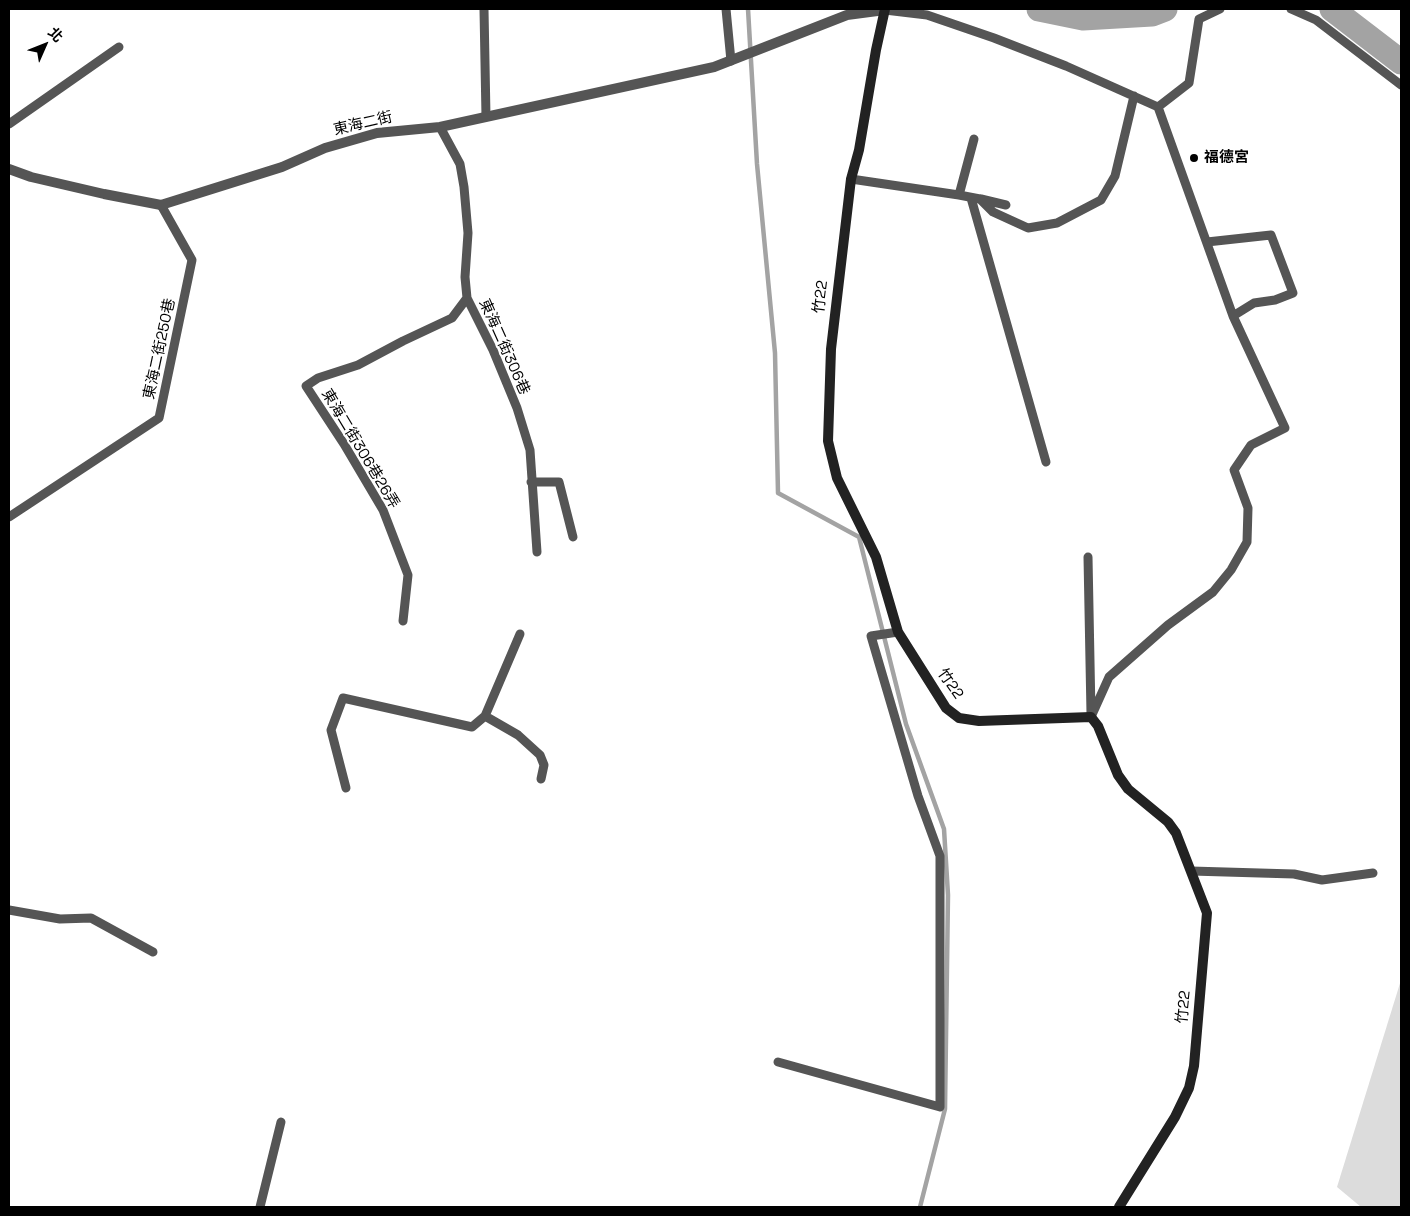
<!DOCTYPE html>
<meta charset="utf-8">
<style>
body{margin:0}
#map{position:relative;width:1410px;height:1216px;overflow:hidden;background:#fff;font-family:"Space Grotesk","Noto Sans TC",sans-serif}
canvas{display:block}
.frame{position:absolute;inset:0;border:10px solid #000;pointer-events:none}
.north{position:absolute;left:20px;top:20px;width:50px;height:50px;-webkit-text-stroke:4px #fff;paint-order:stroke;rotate:46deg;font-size:14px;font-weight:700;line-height:20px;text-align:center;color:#000}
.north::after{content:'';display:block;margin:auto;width:18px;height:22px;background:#000;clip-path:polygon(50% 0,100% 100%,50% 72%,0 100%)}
</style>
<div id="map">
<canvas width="1410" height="1216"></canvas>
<div class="frame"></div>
<div class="north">北</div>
</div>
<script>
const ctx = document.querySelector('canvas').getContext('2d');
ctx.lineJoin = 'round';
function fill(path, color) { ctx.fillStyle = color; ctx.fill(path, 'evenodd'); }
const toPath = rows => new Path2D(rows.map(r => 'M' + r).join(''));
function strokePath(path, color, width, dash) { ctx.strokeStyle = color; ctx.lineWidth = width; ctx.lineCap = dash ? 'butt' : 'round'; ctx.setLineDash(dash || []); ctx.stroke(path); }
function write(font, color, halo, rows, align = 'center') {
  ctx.font = font + ' "Space Grotesk","Noto Sans TC",sans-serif'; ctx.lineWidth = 4; ctx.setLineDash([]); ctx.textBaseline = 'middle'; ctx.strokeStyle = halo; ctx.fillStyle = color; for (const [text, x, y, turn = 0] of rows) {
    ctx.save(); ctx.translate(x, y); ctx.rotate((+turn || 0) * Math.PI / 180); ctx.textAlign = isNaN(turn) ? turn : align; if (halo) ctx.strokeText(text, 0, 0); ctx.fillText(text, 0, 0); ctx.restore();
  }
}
const green = toPath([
 [1401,980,1401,1207,1361,1207,1337,1187]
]);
const stream = toPath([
 [748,9,757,164,775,353,778,493,859,537,906,724,944,829,948,895,945,1109,920,1207]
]);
const river = toPath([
 [1039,9,1083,18,1152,14,1165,9],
 [1332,9,1401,62]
]);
const lane = toPath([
 [484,9,486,117],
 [726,9,731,61],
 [1291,9,1316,20,1401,85],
 [885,10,927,15,994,38,1066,66,1158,107,1189,83,1199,19,1220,9],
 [1158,107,1233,316,1254,303,1275,300,1293,293,1271,235,1207,242],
 [9,124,119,47],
 [440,127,460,164,464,187,468,233,465,277,467,298,493,350,517,408,530,450,537,552],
 [851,179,959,195,980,199,993,212,1028,228,1057,223,1101,200,1115,176,1134,96],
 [959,195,974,139],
 [971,198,1046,462],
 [981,199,1006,205],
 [531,482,559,482,573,537],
 [9,517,159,418,192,260,161,205],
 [1088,557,1091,714],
 [403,621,408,575,383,510,344,444,306,386,318,378,358,365,403,341,452,318,467,298],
 [485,716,518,735,540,755,544,765,541,779],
 [1091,717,1109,677,1168,625,1213,592,1231,570,1247,542,1248,508,1234,470,1251,445,1285,428,1233,316],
 [346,788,331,730,343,698,472,727,485,716,520,634],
 [1191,871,1294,874,1322,880,1373,873],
 [9,910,60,919,91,918,153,952],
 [778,1062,940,1107,940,856,918,796,871,636,898,632],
 [260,1207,281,1122]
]);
const street = toPath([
 [9,169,31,177,104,194,161,205,282,167,325,148,377,133,440,127,714,67,847,15,885,10]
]);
const secondary = toPath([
 [885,9,876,50,859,150,851,179,831,349,828,441,837,478,876,557,898,632,946,708,959,718,979,721,1091,717,1098,726,1118,775,1128,789,1168,822,1176,833,1207,913,1194,1066,1189,1088,1175,1117,1119,1207]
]);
const markers = [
 [1194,158,5,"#000"]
];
const streetNames = [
 ["東海二街",363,124,-13],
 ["竹22",821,297,-83],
 ["東海二街306巷",504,347,66],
 ["東海二街250巷",160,349,-78],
 ["東海二街306巷26弄",360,449,59],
 ["竹22",950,684,55],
 ["竹22",1184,1007,-84]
];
const poiNames = [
 ["福德宮",1204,158]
];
fill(green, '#dcdcdc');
strokePath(stream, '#a3a3a3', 4.5);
strokePath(river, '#a3a3a3', 25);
strokePath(lane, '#555', 9);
strokePath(street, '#555', 10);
strokePath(secondary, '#222', 10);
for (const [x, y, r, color] of markers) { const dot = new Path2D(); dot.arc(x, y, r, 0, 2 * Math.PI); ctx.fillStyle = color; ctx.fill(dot); strokePath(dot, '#fff', 2); }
write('15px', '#000', '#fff', streetNames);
write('bold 15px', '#000', '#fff', poiNames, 'left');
</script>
